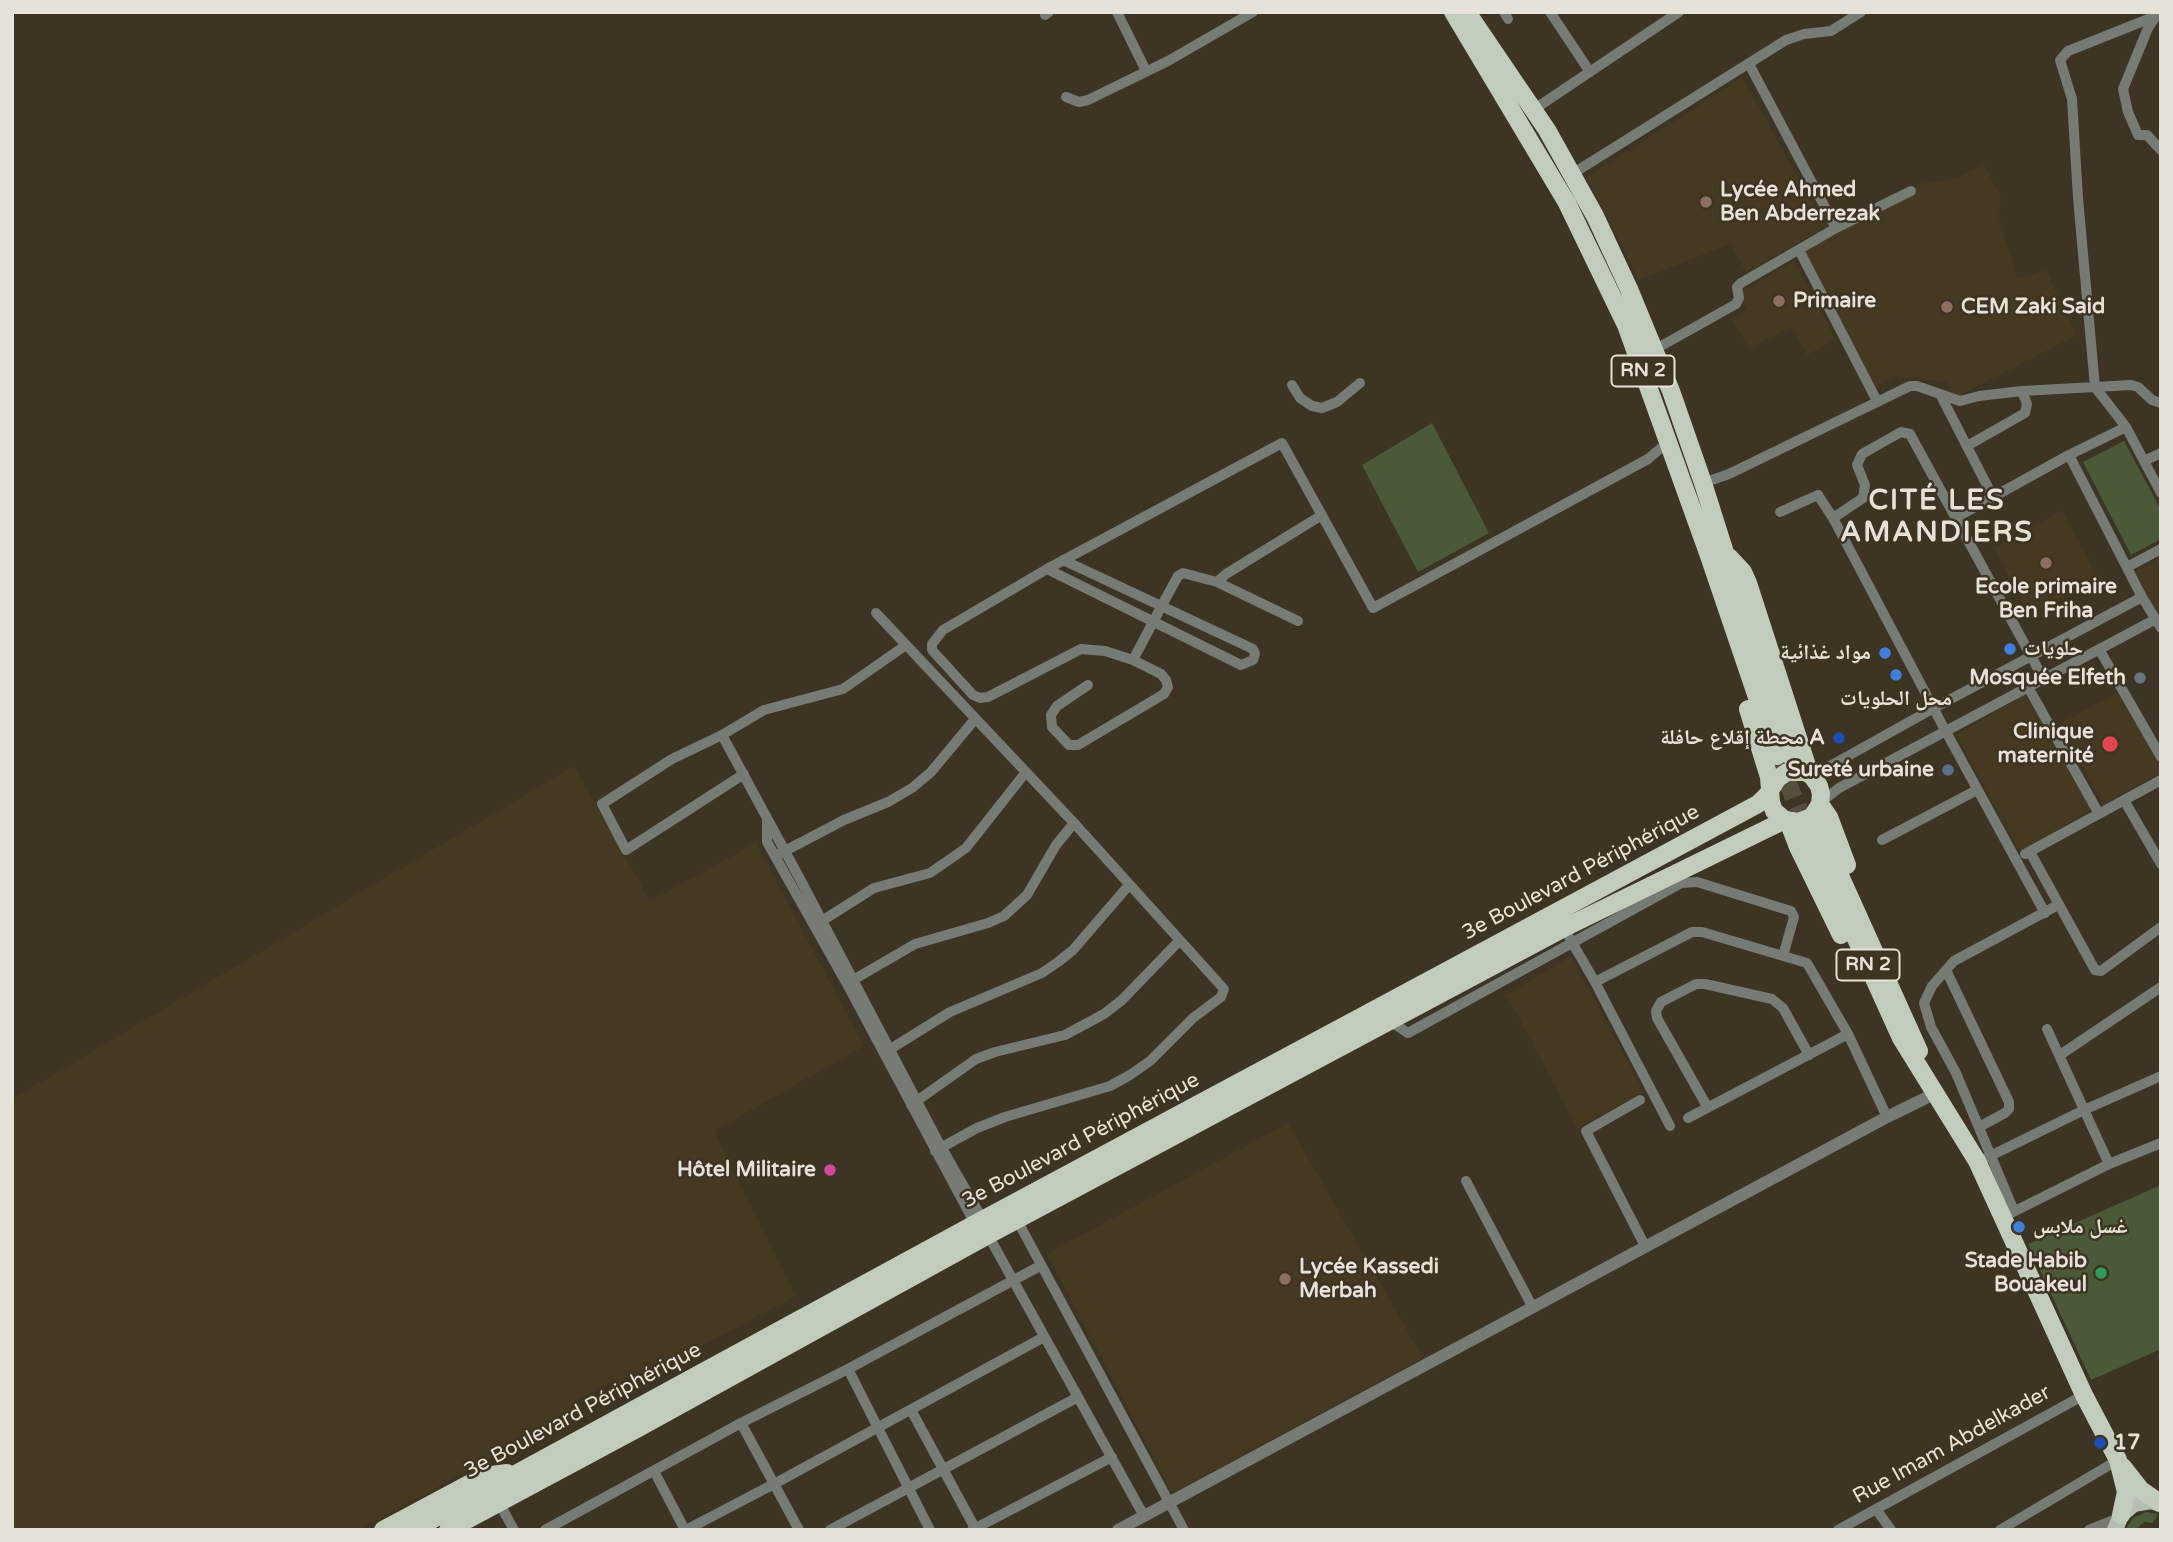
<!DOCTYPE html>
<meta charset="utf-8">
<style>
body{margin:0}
#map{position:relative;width:2173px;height:1542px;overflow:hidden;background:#3d3424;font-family:"Varela Round",sans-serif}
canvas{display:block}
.frame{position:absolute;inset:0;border:14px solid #e7e2d7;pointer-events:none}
</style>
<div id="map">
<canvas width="2173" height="1542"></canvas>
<div class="frame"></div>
</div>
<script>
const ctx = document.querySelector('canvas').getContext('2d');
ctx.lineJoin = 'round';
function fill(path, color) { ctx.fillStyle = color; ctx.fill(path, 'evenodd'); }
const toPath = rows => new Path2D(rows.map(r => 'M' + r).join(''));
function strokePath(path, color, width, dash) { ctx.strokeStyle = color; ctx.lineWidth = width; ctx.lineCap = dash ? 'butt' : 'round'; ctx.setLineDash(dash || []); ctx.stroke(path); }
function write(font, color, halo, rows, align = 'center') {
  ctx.font = font + ' "Varela Round","Noto Naskh Arabic",sans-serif'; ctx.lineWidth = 5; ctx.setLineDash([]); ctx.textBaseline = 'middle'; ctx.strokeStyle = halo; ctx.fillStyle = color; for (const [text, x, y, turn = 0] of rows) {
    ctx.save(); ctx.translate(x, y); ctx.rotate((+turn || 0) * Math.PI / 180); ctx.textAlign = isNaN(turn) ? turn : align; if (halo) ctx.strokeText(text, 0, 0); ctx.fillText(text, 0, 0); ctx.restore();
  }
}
const built = toPath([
 [1742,77,1826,227,1746,272,1730,244,1639,280,1586,178],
 [1984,165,2001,197,1999,218,2017,278,2046,270,2077,335,1953,399,1946,382,1895,376,1874,387,1799,246,1919,184,1956,178],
 [1794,261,1836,339,1807,355,1792,327,1749,348,1732,319,1747,309,1740,292],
 [2062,511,2098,577,2030,616,1994,548],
 [2161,558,2161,620,2135,572],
 [2120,691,2161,763,2161,773,2103,804,2059,724],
 [2026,694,2091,810,2020,852,1956,735],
 [574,766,650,901,756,843,864,1046,714,1131,796,1296,625,1386,611,1382,573,1402,573,1408,569,1415,560,1421,359,1530,12,1530,12,1099],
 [1571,956,1644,1092,1577,1128,1507,995],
 [1288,1123,1423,1358,1172,1493,1047,1254]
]);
const green = toPath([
 [1432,423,1489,533,1418,572,1362,465],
 [2124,441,2161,510,2161,539,2131,555,2083,462],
 [2161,1185,2161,1349,2091,1380,2028,1244],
 [2146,1512,2158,1514,2153,1523,2144,1522,2136,1530,2125,1530,2133,1518]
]);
const trunkTunnel = toPath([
 [1777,756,1808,833]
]);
const minor = toPath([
 [1117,12,1146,71],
 [1504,12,1508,19],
 [1550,12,1590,72],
 [1045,15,1049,12],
 [2156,16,2148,28,2123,89,2128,112,2138,135,2147,135,2161,150],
 [1749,64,1836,228],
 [1066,97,1079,102,1088,100,1168,61,1253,12],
 [1533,110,1679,12],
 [1572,174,1786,40,1804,34,1831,31,1861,12],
 [1799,250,1877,401],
 [1654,350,1736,304,1739,298,1737,287,1741,283,1836,228,1911,191],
 [1292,385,1300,398,1312,406,1322,408,1337,402,1360,383],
 [1940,394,1993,497],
 [2126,427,2095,387,2078,198,2072,99,2060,60,2068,51,2161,14],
 [1967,446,2025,413,2027,404,2022,391],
 [2069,455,2142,597,2161,628],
 [2144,461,2161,453],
 [1703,483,1729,474,1910,386,1917,386,1960,401,1979,396,2022,391,2131,385,2138,387,2152,400,2161,403],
 [1780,512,1818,495,1833,518,1945,730,2045,913],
 [1833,518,1863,498,1865,485,1857,465,1862,454,1901,432,1910,434,2043,678],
 [1955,518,2069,455,2126,427,2161,493],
 [2127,567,2161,549],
 [1047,569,1241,665,1253,660,1255,654,1253,649,1063,560],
 [1217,582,1226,574,1322,515],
 [876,613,1074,823,1224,989,1221,997,1193,1018,1150,1061,1130,1075,1110,1086,1005,1117,977,1128,935,1151],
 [1298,621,1217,582,1183,573,1178,576,1161,607,1133,660,1105,651,1081,649,988,697,980,698,973,695,932,650,932,644,943,630,1047,569,1282,443,1373,608,1648,459,1668,442],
 [2099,649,2161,757],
 [1088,685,1057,706,1051,715,1052,727,1069,745,1078,745,1164,694,1168,687,1166,680,1161,674,1133,660],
 [2028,687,2099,814],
 [722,735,800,879,939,1143,983,1220],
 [744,774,626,850,602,804,672,759,722,735,764,710,843,689,906,645],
 [1812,776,1934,708,2142,597],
 [2124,800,2161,864],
 [1821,802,1839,788,2156,619],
 [767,821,767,842,847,984,975,1224],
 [1882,840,1977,790],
 [2030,852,2095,970,2101,971,2161,927],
 [779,854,844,820,888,802,912,788,931,772,975,719],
 [2025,854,2161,780],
 [817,924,874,888,930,873,966,848,1026,772],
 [1569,937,1595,982,1670,1126],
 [1946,970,2009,1102,2009,1109,2005,1113,1979,1127],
 [1595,982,1692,932,1702,932,1807,963,1848,1034,1887,1117],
 [848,983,915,944,988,923,1004,916,1027,895,1056,845,1074,823],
 [1390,1021,1408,1033,1681,883,1697,882,1791,911,1794,917,1783,956],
 [2047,1029,2109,1164],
 [884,1053,950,1012,1042,973,1058,962,1073,950,1129,885],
 [2060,1055,2161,987],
 [1640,1100,1586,1131,1645,1246],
 [911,1105,976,1059,995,1052,1065,1035,1104,1014,1122,1000,1180,940],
 [1708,1108,1657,1018,1656,1011,1661,1002,1696,984,1705,984,1772,999,1783,1008,1809,1055],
 [1688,1118,1848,1034],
 [1986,1158,2084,1110,2161,1076],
 [1466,1181,1532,1306],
 [2014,1211,1956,1073,1931,1027,1924,1003,1932,986,1954,961,2058,905],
 [2011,1213,2109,1164,2161,1143],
 [1017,1220,1184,1530],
 [988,1235,1144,1516],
 [848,1369,930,1530],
 [911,1410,975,1528],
 [741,1423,799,1530],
 [654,1471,685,1530],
 [1876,1509,1891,1530],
 [503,1510,514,1530],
 [545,1530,741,1423,848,1369,1040,1266],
 [686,1530,774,1484,1044,1337],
 [830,1530,1078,1397],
 [972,1530,1112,1457],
 [1838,1530,2084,1395],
 [2000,1530,2118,1460],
 [2089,1530,2119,1518]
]);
const tertiary = toPath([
 [1118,1530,1887,1117,1936,1093]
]);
const primary = toPath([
 [2115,1530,2121,1515,2134,1504,2151,1501,2161,1504]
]);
const trunk = toPath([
 [1453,12,1567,203,1626,325,1709,556,1777,756],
 [1467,12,1547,130,1595,216,1629,289,1671,391,1703,483,1789,755],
 [1729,557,1743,572,1748,583,1810,775],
 [1748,709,1769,777,1771,802,1774,811,1785,820,1798,822,1812,817,1820,804,1821,794,1819,786,1812,776,1805,772,1787,772,1777,779,1771,789],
 [1820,804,1829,817,1847,865],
 [1788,821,1798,847,1841,935],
 [1819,829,1919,1051],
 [1808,833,1901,1038,1977,1161,2084,1395,2118,1460,2126,1492,2121,1515],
 [2123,1467,2141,1490,2160,1503],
 [383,1530,484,1476,507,1473],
 [413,1530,975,1224,1758,804,1770,792],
 [448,1530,642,1426,988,1235,1564,928,1785,820]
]);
const markers = [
 [1706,202,7,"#8d6e63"],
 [1779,301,7,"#8d6e63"],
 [1947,307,7,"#8d6e63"],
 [2046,563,7,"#8d6e63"],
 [2010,649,7,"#3f7fe0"],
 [1885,653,7,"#3f7fe0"],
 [1896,675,7,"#3f7fe0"],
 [2140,678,7,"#6b7280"],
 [1839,738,7,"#1a4fb4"],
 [2110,744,9,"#e0444e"],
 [1948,770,7,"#5c6f8a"],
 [830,1170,7,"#d1479c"],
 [2019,1227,7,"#3f7fe0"],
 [2101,1273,7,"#2e9e5b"],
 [1285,1279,7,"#8d6e63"],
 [2100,1443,7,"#1a4fb4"]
];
const shields = [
 [1643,371,63],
 [1868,965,63]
];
const shieldNames = [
 ["RN 2",1643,371],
 ["RN 2",1868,965]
];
const poiNames = [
 ["Lycée Ahmed",1720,190],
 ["Ben Abderrezak",1720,214],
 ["Primaire",1793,301],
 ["CEM Zaki Said",1961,307],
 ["Ecole primaire",2046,587,"center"],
 ["Ben Friha",2046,611,"center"],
 ["حلويات",2024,649],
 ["مواد غذائية",1871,653,"right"],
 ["Mosquée Elfeth",2126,678,"right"],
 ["محل الحلويات",1896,699,"center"],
 ["Clinique",2094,732,"right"],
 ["maternité",2094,756,"right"],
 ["محطة إقلاع حافلة A",1825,738,"right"],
 ["Sureté urbaine",1934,770,"right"],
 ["Hôtel Militaire",816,1170,"right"],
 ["غسل ملابس",2033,1227],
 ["Stade Habib",2087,1261,"right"],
 ["Bouakeul",2087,1285,"right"],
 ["Lycée Kassedi",1299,1267],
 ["Merbah",1299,1291],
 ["17",2114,1443]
];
const streetNames = [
 ["3e Boulevard Périphérique",1581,873,-28],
 ["3e Boulevard Périphérique",1081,1141,-28],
 ["3e Boulevard Périphérique",583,1411,-28],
 ["Rue Imam Abdelkader",1952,1445,-29]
];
const districtNames = [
 ["CITÉ LES",1937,502],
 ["AMANDIERS",1937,534]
];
fill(built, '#453922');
fill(green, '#4a5a38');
strokePath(trunkTunnel, '#564e3f', 18, [18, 9]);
strokePath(minor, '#767b73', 10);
strokePath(tertiary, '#767b73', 12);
strokePath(primary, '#b6bfaf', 16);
strokePath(trunk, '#c2ccba', 18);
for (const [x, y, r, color] of markers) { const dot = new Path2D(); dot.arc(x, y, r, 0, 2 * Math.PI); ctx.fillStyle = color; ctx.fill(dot); strokePath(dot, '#3d3424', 2.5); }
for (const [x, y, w] of shields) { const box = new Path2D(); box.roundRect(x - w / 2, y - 15.5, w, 31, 5); ctx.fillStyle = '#3d3424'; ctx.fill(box); strokePath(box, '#e7e2d7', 2); }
write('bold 19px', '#e7e2d7', null, shieldNames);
write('bold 21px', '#e7e2d7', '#3d3424', poiNames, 'left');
write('21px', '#e7e2d7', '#3d3424', streetNames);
ctx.letterSpacing = '2px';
write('bold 28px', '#e7e2d7', '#3d3424', districtNames);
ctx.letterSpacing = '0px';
</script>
